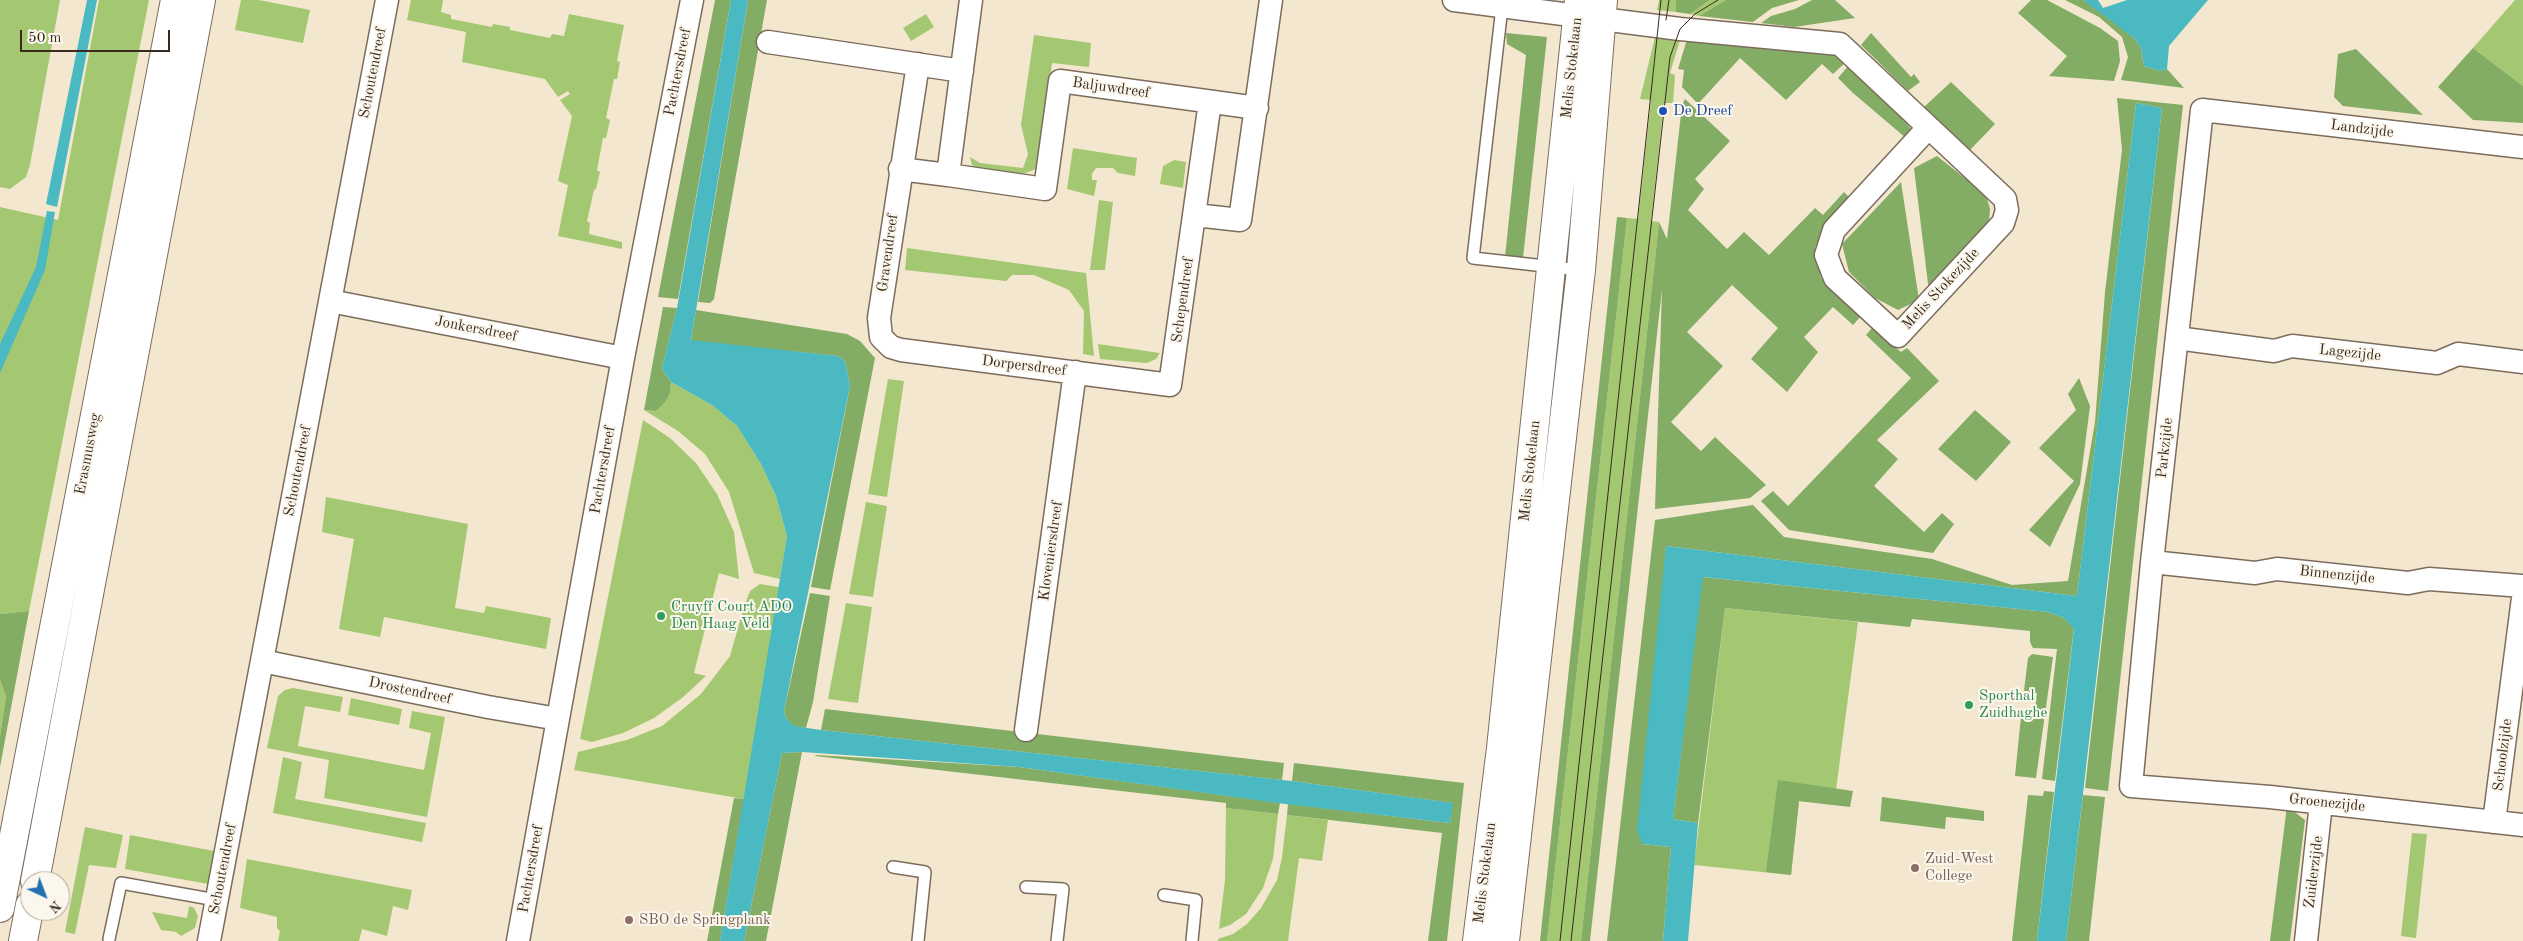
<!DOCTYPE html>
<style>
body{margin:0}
#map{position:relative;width:2523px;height:941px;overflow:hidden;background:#f4e7cf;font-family:"Old Standard TT",serif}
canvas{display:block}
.north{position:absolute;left:20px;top:871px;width:50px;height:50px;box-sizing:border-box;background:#fbf7ec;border:1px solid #aea59a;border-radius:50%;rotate:137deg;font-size:14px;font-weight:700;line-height:20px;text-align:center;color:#3b2a1e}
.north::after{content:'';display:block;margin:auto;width:18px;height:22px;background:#1f6fb2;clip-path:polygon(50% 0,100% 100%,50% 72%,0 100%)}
.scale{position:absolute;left:20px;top:30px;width:150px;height:22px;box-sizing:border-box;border:2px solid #3b2a1e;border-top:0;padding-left:6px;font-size:15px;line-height:18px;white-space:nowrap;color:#3b2a1e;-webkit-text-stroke:4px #fbf7ec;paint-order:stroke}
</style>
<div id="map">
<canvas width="2523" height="941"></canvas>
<div class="north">N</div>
<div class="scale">50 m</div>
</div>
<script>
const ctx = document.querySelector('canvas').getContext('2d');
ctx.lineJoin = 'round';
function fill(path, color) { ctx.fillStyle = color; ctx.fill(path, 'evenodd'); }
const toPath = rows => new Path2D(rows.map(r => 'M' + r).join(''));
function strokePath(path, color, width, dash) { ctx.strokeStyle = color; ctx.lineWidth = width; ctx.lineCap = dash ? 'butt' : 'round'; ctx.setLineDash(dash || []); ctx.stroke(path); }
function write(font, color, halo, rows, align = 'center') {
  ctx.font = font + ' "Old Standard TT",serif'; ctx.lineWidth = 4; ctx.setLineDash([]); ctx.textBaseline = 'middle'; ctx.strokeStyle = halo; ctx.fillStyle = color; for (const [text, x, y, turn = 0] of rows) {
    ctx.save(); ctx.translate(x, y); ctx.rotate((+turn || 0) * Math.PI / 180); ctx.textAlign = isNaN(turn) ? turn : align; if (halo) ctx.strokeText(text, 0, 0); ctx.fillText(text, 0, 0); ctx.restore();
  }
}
const green = toPath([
 [0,0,60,0,30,165,26,177,10,189,0,187],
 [99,0,149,0,29,611,0,614,0,207,58,220],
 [241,0,259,0,310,10,303,43,235,30],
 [411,0,443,0,441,12,451,15,451,19,492,27,493,24,510,27,510,30,550,38,552,34,564,36,569,14,624,25,617,61,620,62,617,79,614,79,606,118,610,120,606,138,603,138,597,170,600,172,596,189,594,190,587,221,590,223,589,234,622,242,622,249,558,236,568,185,558,181,572,116,560,100,570,94,568,91,558,97,545,79,462,62,466,32,407,20],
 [1659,0,1676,0,1676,12,1657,10],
 [1710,0,1726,0,1699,16,1690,14],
 [2515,0,2523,0,2523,86,2473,48],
 [926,14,934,27,911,41,903,28],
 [1034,35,1091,43,1089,67,1052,63,1040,163,1036,169,1020,175,979,169,972,165,970,157,980,163,1023,168,1028,154,1021,125],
 [1655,37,1681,37,1670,73,1675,75,1673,103,1664,103,1651,221,1659,222,1581,941,1547,941,1627,218,1638,219,1651,100,1640,99],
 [1073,148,1137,158,1135,176,1118,173,1113,168,1096,168,1092,174,1092,180,1097,180,1094,196,1067,189],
 [1174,160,1186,162,1183,188,1160,184,1163,166],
 [1099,200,1113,202,1105,270,1090,270],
 [907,248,1086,273,1094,356,1083,354,1084,311,1069,290,1034,275,1012,275,1006,281,905,270],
 [1098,344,1160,353,1156,359,1147,363,1100,359],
 [888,379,904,381,887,497,868,494],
 [671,382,712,405,737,426,761,464,776,496,787,536,780,579,754,573,729,492,705,454,678,431,644,410,656,411,670,393],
 [643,420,670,438,696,463,717,494,734,532,739,579,719,573,694,673,706,676,682,698,654,718,623,733,592,742,580,739],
 [326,497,468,524,455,608,484,613,486,606,551,618,546,649,384,617,380,637,339,629,354,539,322,532],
 [866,502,887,506,873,597,849,594],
 [760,584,779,587,744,799,574,770,578,752,627,740,662,726,701,694,730,656,744,607,750,591],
 [846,603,872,607,858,703,828,699],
 [1725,608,1858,622,1834,805,1799,801,1791,875,1694,865],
 [0,680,6,696,0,736],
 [293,688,343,697,340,712,305,706,298,746,424,770,431,733,409,728,412,711,445,717,427,817,324,798,329,760,267,748,278,696,285,690],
 [351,698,402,709,399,725,348,715],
 [283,757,302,762,295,799,426,823,422,842,273,813],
 [1226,808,1278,814,1273,859,1263,888,1246,914,1230,925,1219,929,1225,880],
 [1287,815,1328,820,1322,861,1299,858,1288,941,1218,941,1218,939,1233,934,1247,924,1261,908,1277,880,1282,857],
 [85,827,123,835,116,868,89,865,75,934,65,932],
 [2412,833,2427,834,2416,938,2401,936],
 [130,835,214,851,208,884,125,869],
 [247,859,412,890,408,910,393,906,387,936,362,929,359,941,278,941,280,931,277,928,277,917,240,908],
 [189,906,194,908,198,916,195,928,181,936,176,932,161,930,152,912,187,918]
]);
const forest = toPath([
 [715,0,731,0,678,299,658,297],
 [748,0,767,0,714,299,710,303,698,302],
 [1676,0,1710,0,1690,14,1676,12],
 [1726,0,1799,0,1772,8,1753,22,1699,16],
 [1812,0,1835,0,1855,18,1794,27,1761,23,1771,16,1795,9],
 [2031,0,2047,0,2100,28,2118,41,2120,61,2114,81,2049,76,2067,56,2018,13],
 [2065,0,2083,0,2099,10,2135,39,2141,48,2144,66,2160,71,2167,69,2184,88,2121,80,2128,57,2122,37,2099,17],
 [1506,33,1547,37,1523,258,1505,257,1526,55,1507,44],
 [1871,33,1911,77,1914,74,1920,82,1908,91,1861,45],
 [1688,36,1828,52,1846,62,1833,74,1822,64,1786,100,1740,58,1698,104,1682,87,1684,70,1678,69],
 [2473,48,2523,86,2523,123,2473,120,2438,87],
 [2356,49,2423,115,2343,106,2334,97,2338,54],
 [1849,65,1899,113,1914,133,1906,138,1853,93,1838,78],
 [1951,82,1995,124,1970,150,1924,107],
 [2117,98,2183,105,2108,791,2085,788,2162,108,2136,103,2077,596,1666,546,1642,844,1671,847,1663,941,1607,941,1655,520,1753,505,1784,537,1932,559,2012,585,2068,581,2095,422,2105,292,2122,150],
 [1685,99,1730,141,1695,179,1704,189,1688,210,1727,249,1744,232,1769,255,1815,208,1823,215,1844,192,1852,200,1824,228,1815,248,1821,278,1861,316,1853,325,1833,307,1804,337,1818,352,1787,392,1751,359,1778,328,1732,285,1687,332,1723,366,1671,422,1701,451,1715,437,1766,485,1750,498,1655,509,1662,289,1590,941,1581,941,1659,222,1667,239,1682,105],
 [1937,156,1986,195,1990,209,1989,222,1929,292,1914,168],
 [1901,182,1919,300,1898,310,1875,298,1849,272,1842,244],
 [1617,217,1627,218,1547,941,1540,941],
 [663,307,677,308,662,369,671,382,670,393,665,402,656,411,644,410],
 [696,310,847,334,860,341,875,358,830,590,811,587,850,386,845,361,838,356,691,341],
 [1872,328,1901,352,1907,348,1939,381,1877,440,1898,459,1874,486,1924,532,1942,513,1954,524,1933,553,1789,530,1761,501,1773,491,1788,506,1911,378,1866,335],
 [2079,378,2090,406,2080,484,2050,547,2029,530,2074,481,2039,448,2076,410,2068,394],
 [1975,410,2011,442,1976,481,1938,449],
 [1702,577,2048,612,2064,618,2074,628,2055,781,2042,779,2057,649,2033,648,2030,642,2030,631,1912,619,1910,627,1725,608,1698,823,1673,819],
 [810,593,830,596,813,702,806,728,793,726,786,718,784,711],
 [29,611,0,767,0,736,6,696,0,680,0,614],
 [2032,654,2053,657,2036,778,2015,776,2021,717,2034,718,2037,693,2024,691,2028,658],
 [825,709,1284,763,1282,780,821,730],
 [802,752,766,941,744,941,782,753],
 [816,755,1019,767,1280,803,1278,814,1226,808,1226,803,815,756],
 [1294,763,1464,783,1447,941,1428,941,1442,833,1287,815,1288,804,1450,823,1452,803,1292,781],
 [1778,780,1853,791,1850,807,1799,801,1791,875,1766,872],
 [2044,791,2054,792,2037,941,2012,941,2028,795,2043,796],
 [2083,795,2105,797,2089,941,2066,941],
 [1882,797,1984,811,1984,821,1946,817,1945,829,1880,821],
 [734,798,744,799,720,941,707,941],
 [2287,806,2305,820,2290,941,2270,941]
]);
const water = toPath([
 [87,0,97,0,57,207,46,204],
 [731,0,748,0,691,340,838,356,845,361,850,386,784,711,786,718,794,726,821,730,1292,781,1453,803,1450,823,1285,804,1019,767,802,752,782,753,744,941,720,941,787,536,776,496,761,464,737,426,712,405,671,382,662,369,677,308],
 [2083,0,2098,0,2103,8,2127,0,2208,0,2169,46,2167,69,2160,71,2144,66,2141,48,2135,39],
 [2136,103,2162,108,2066,941,2037,941,2074,629,2064,618,2048,612,1703,577,1673,819,1698,823,1688,941,1663,941,1671,847,1642,844,1637,830,1666,546,2077,596],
 [47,211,55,212,45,270,0,373,0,344,36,267]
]);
const service = toPath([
 [1502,7,1473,258,1581,270],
 [893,867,925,872,918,941],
 [1026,887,1063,889,1057,941],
 [1164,895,1196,900,1192,941],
 [109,939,121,883,216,900]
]);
const minor = toPath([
 [1454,0,1680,29,1840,44,2005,199,2007,210,2003,223,1898,336,1835,278,1826,255,1834,230,1928,128],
 [768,42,962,71],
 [918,64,879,318,881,337,891,347,901,350,1170,385,1210,102],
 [2523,147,2202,110,2152,562,2131,786,2270,797,2523,825],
 [900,169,948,175,971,0],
 [948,175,1045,189,1060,81,1257,108],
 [1195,215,1240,220,1271,0],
 [330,301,623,358],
 [2177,338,2274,351,2292,346,2437,363,2458,354,2523,362],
 [2152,562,2255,573,2277,569,2408,583,2429,579,2523,586],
 [262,661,488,707,558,719],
 [1026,730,1075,372],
 [2494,822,2523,598],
 [209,941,387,0],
 [518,941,623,358,692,0],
 [2306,941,2321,803]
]);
const tertiary = toPath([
 [1477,941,1501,748,1579,0],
 [1505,941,1581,270,1603,0]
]);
const secondary = toPath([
 [35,881,201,0],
 [0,908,175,0],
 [23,941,30,905]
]);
const tram = toPath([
 [1666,20,1669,0],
 [1560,941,1661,0],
 [1571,941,1670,57,1680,29,1695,14,1718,0]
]);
const markers = [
 [1663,111,5,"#1a4fb4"],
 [661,616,5,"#2e9e5b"],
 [1969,705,5,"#2e9e5b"],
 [1915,868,5,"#8d6e63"],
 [629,920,5,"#8d6e63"]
];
const streetNames = [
 ["Melis Stokelaan",1572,68,-84],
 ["Pachtersdreef",678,72,-79],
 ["Schoutendreef",373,73,-79],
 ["Baljuwdreef",1111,88,8],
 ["Landzijde",2362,129,7],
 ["Gravendreef",888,253,-82],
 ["Melis Stokezijde",1941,289,-47],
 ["Schependreef",1183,300,-82],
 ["Jonkersdreef",476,329,11],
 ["Lagezijde",2350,353,6],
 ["Dorpersdreef",1024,366,7],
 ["Parkzijde",2165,448,-84],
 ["Erasmusweg",88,454,-79],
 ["Pachtersdreef",603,470,-80],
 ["Schoutendreef",298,471,-79],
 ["Melis Stokelaan",1530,471,-84],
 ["Kloveniersdreef",1051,551,-82],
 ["Binnenzijde",2337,575,6],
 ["Drostendreef",410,691,12],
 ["Schoolzijde",2503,755,-83],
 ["Groenezijde",2327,803,6],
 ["Schoutendreef",223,869,-79],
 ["Pachtersdreef",531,869,-80],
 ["Zuiderzijde",2314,872,-83],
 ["Melis Stokelaan",1485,873,-83]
];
const transitNames = [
 ["De Dreef",1673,111]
];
const leisureNames = [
 ["Cruyff Court ADO",671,607],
 ["Den Haag Veld",671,624],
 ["Sporthal",1979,696],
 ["Zuidhaghe",1979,713]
];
const educationNames = [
 ["Zuid-West",1925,859],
 ["College",1925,876],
 ["SBO de Springplank",639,920]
];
fill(green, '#a4c872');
fill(forest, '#83ac64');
fill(water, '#4ab9c1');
strokePath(service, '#7c6c5c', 14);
strokePath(minor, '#7c6c5c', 25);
strokePath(tertiary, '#7c6c5c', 30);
strokePath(secondary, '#7c6c5c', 30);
strokePath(service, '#fff', 11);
strokePath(minor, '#fff', 22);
strokePath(tertiary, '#fff', 28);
strokePath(secondary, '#fff', 28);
strokePath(tram, '#3b2a1e', 1);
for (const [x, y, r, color] of markers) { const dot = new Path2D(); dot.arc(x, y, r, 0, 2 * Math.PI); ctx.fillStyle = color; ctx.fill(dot); strokePath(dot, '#fbf7ec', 2); }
write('15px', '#3b2a1e', '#fbf7ec', streetNames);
write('15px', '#164399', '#fbf7ec', transitNames, 'left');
write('15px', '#27864d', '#fbf7ec', leisureNames, 'left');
write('15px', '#785e54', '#fbf7ec', educationNames, 'left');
</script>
